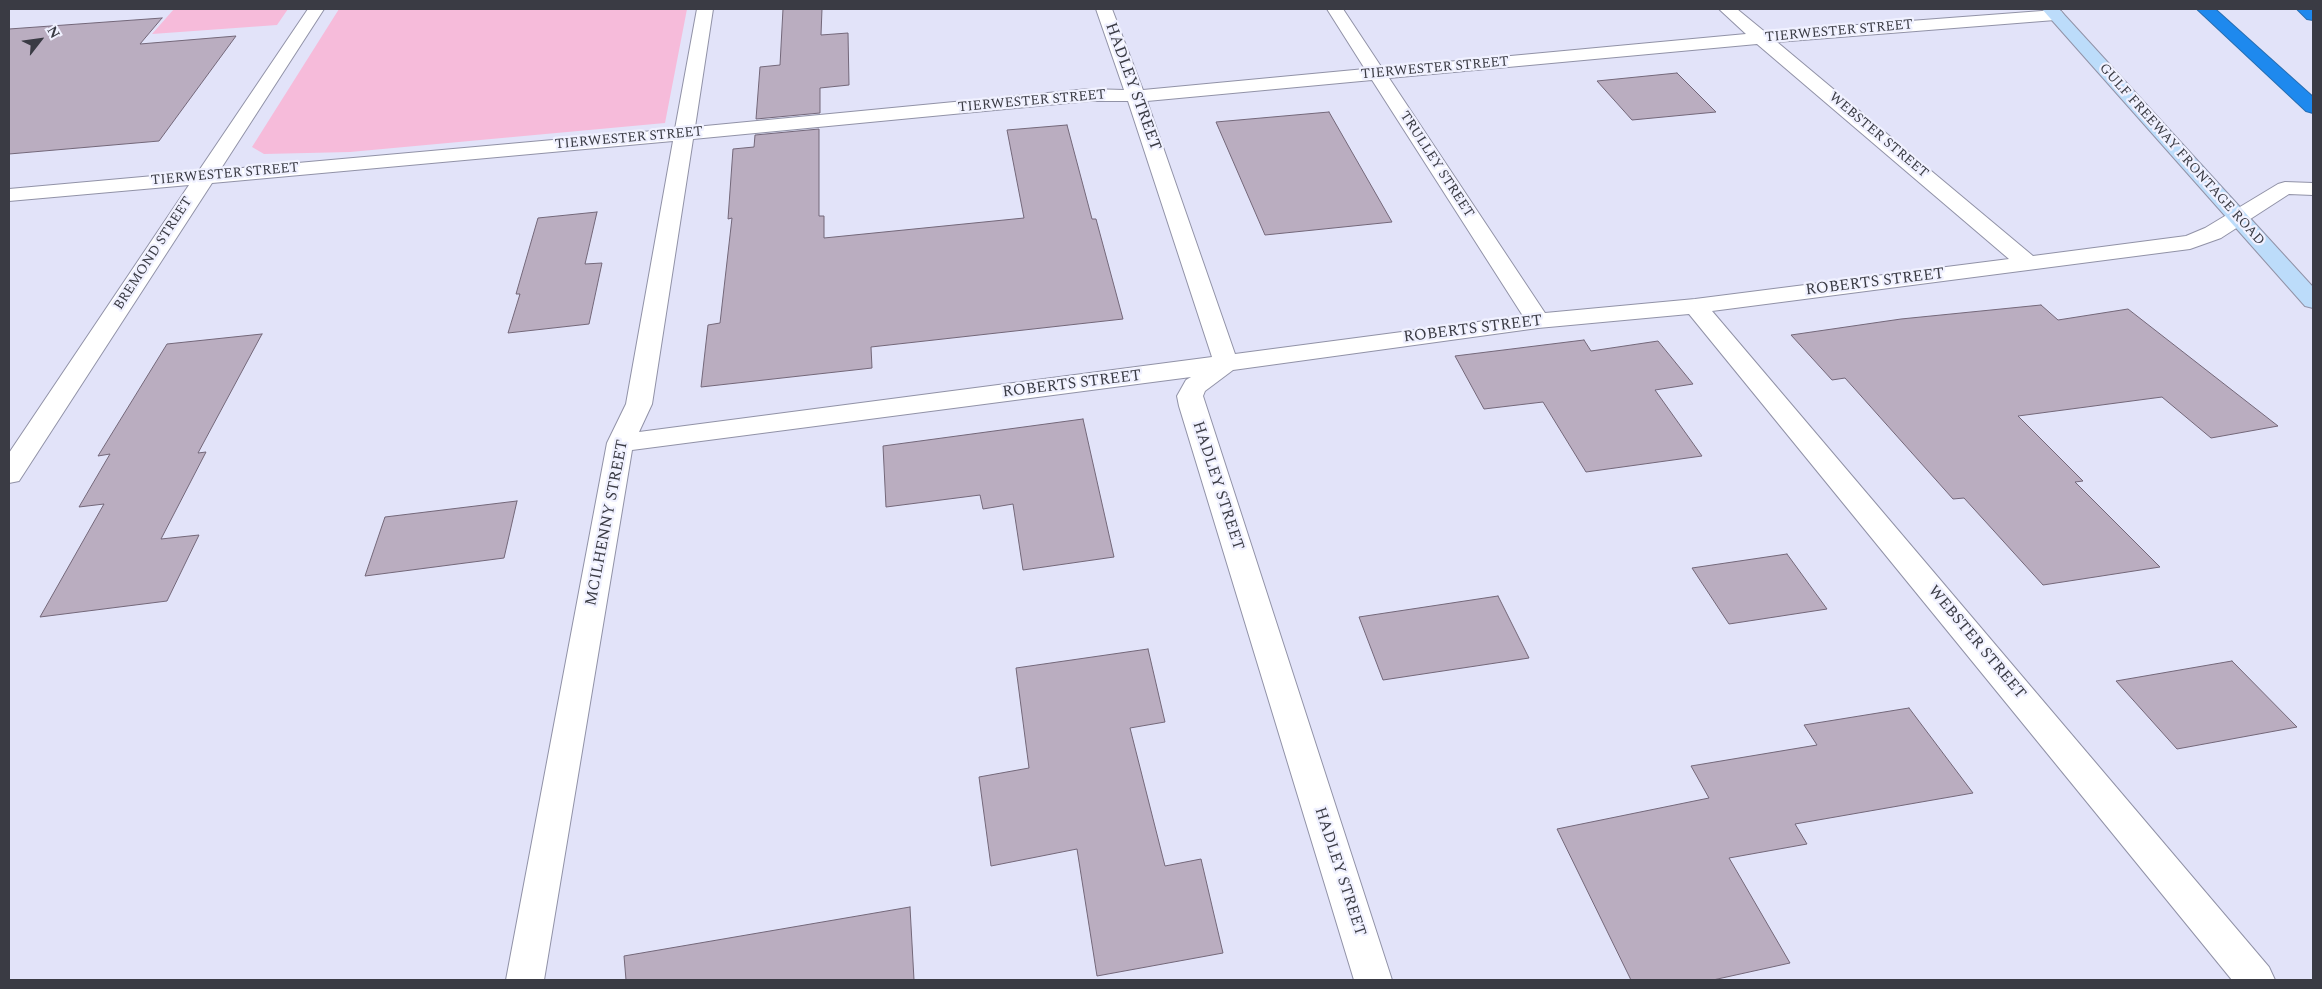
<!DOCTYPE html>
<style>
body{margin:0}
#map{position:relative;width:2322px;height:989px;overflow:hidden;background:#e2e3f9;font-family:Spectral,serif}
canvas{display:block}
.frame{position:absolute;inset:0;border:10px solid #3a3b44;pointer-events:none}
.north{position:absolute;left:15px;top:15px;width:50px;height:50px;-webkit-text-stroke:4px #f0f1ff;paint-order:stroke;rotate:60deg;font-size:14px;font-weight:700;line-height:20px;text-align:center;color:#3a3b44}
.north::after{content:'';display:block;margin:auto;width:18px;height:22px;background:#3a3b44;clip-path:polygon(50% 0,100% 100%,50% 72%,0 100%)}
</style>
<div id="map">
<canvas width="2322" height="989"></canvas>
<div class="frame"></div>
<div class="north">N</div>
</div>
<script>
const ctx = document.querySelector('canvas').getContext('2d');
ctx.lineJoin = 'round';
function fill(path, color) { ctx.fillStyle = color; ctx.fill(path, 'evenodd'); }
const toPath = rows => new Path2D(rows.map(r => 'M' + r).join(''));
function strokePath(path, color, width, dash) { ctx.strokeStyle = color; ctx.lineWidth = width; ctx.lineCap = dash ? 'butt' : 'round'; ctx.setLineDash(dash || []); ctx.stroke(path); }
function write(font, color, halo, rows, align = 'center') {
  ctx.font = font + ' Spectral,serif'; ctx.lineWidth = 4.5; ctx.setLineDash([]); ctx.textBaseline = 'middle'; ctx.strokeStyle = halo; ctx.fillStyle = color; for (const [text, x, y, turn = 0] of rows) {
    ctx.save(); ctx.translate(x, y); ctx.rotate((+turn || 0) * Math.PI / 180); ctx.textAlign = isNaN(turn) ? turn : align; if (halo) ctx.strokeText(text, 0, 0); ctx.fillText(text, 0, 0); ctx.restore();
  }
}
const green = toPath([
 [174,9,288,9,277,25,152,34],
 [339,9,687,9,665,123,350,152,264,154,252,147]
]);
const building = toPath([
 [783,9,822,9,821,35,848,33,849,85,820,88,820,113,756,119,760,67,780,65,783,9],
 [162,18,140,44,236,36,159,141,9,154,9,29,162,18],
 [1677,73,1716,112,1632,120,1597,81,1677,73],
 [1329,112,1392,222,1265,235,1216,122,1329,112],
 [1067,125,1092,219,1096,219,1123,319,871,347,872,368,701,387,708,325,720,323,732,218,728,219,733,149,754,147,755,135,819,129,819,216,824,216,824,238,1024,218,1007,130,1067,125],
 [597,212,585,264,602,263,589,324,508,333,520,294,516,294,538,218,597,212],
 [2041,305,2058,320,2128,309,2278,426,2211,438,2162,397,2018,416,2083,481,2075,482,2160,567,2043,585,1964,498,1953,499,1845,378,1832,380,1791,335,1901,319,2041,305],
 [262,334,198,453,206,452,161,539,199,535,167,601,40,617,104,504,79,507,110,454,98,456,167,344,262,334],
 [1584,340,1591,351,1658,341,1693,384,1655,390,1702,456,1586,472,1543,402,1484,409,1455,356,1584,340],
 [1083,419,1114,557,1023,570,1013,504,983,509,980,495,886,507,883,446,1083,419],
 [517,501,504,558,365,576,385,517,517,501],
 [1787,554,1827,609,1729,624,1692,568,1787,554],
 [1498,596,1529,658,1383,680,1359,617,1498,596],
 [1148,649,1165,722,1130,728,1165,866,1201,859,1223,953,1097,976,1077,849,991,866,979,777,1029,768,1016,668,1148,649],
 [2232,661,2297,727,2177,749,2116,681,2232,661],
 [1909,708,1973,793,1795,824,1807,844,1729,858,1790,963,1713,980,1631,980,1557,829,1709,798,1691,766,1817,745,1804,725,1909,708],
 [910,907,914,980,626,980,624,956,910,907]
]);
const minor = toPath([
 [308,9,324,9,220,170,675,129,697,9,713,9,695,127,1089,89,1124,90,1096,9,1112,9,1143,90,1365,69,1327,9,1343,9,1382,68,1746,34,1719,9,1737,9,1765,32,2055,10,2061,11,2064,15,2061,19,2055,20,1777,42,2033,256,2186,236,2205,228,2278,184,2285,182,2313,183,2313,195,2289,194,2221,238,2190,249,1712,311,2269,967,2275,980,2232,980,1689,314,1538,328,1233,370,1205,391,1203,396,1392,980,1354,980,1179,406,1177,396,1186,380,1191,377,632,450,544,980,506,980,607,443,626,404,673,141,212,183,19,481,9,483,9,453,189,185,9,201,9,189,198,172,308,9],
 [1757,44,2009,259,1695,299,1545,313,1389,78,1757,44],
 [1372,80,1523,316,1235,354,1147,101,1372,80],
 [1089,101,1128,101,1212,357,639,432,652,404,693,139,1089,101]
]);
const secondary = toPath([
 [2042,9,2059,9,2313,287,2313,308,2305,306,2042,9]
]);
const motorway = toPath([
 [2197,9,2215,9,2313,97,2313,113,2306,111,2197,9],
 [2297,9,2313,9,2313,20,2307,19,2297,9]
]);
const farStreetnames = [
 ["TIERWESTER STREET",1839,32,-5],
 ["TIERWESTER STREET",1435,69,-5],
 ["TIERWESTER STREET",1032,102,-5],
 ["WEBSTER STREET",1878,136,40],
 ["TIERWESTER STREET",629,139,-5],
 ["GULF FREEWAY FRONTAGE ROAD",2181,155,48],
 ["TRULLEY STREET",1436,165,57],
 ["TIERWESTER STREET",225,175,-5],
 ["BREMOND STREET",154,254,-57]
];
const streetNames = [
 ["HADLEY STREET",1132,87,70],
 ["ROBERTS STREET",1875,283,-7],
 ["ROBERTS STREET",1473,330,-7],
 ["ROBERTS STREET",1072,385,-7],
 ["HADLEY STREET",1217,486,72],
 ["MCILHENNY STREET",608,523,-79],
 ["WEBSTER STREET",1976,643,50],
 ["HADLEY STREET",1339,872,72]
];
fill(green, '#f6bbda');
fill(building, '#baadc0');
strokePath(building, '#736779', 1);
strokePath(minor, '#9192a7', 2);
strokePath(secondary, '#9192a7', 2);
strokePath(motorway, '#286eb2', 2);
fill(minor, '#fff');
fill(secondary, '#bcdcfa');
fill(motorway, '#1e89ee');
write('14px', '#3a3b44', '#f0f1ff', farStreetnames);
write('16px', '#3a3b44', '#f0f1ff', streetNames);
</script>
